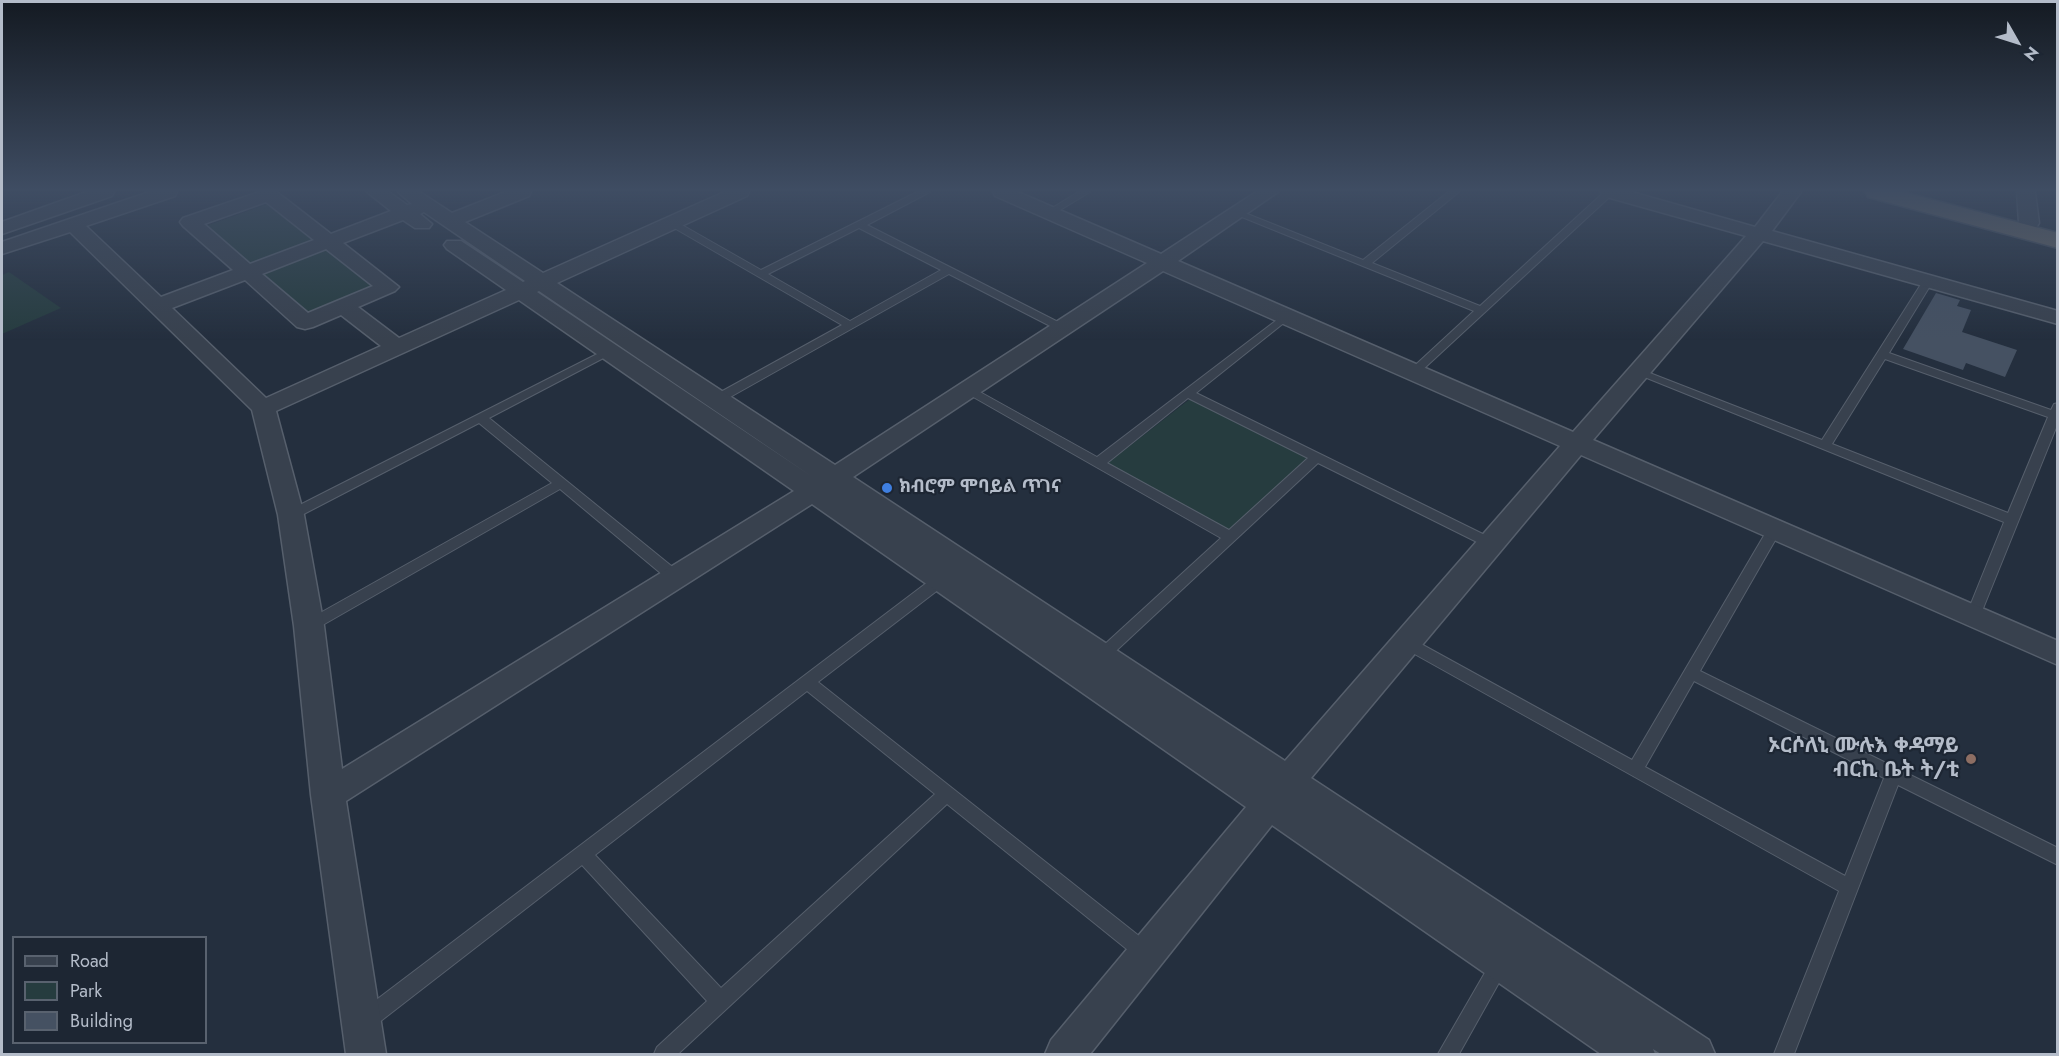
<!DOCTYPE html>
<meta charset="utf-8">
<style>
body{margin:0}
#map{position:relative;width:2059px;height:1056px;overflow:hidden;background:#242f3e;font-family:Jost,sans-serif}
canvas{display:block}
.frame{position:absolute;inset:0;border:3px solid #b4bcc9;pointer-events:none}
.legend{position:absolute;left:12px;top:936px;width:195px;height:108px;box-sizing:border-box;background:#1d2633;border:2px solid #59626f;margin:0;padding:8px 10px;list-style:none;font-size:18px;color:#b4bcc9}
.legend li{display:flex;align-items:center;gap:12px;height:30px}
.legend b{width:30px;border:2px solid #59626f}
.north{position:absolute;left:1987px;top:12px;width:60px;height:60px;-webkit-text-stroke:4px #1d2633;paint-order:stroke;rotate:129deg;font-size:16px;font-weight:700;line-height:24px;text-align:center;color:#b4bcc9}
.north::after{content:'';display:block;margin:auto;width:21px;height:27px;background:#b4bcc9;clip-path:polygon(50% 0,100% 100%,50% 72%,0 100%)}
</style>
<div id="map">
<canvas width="2059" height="1056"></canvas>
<div class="frame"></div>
<ul class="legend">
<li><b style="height:8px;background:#38414e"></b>Road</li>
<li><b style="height:16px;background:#263c3f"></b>Park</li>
<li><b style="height:16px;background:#455162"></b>Building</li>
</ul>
<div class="north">N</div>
</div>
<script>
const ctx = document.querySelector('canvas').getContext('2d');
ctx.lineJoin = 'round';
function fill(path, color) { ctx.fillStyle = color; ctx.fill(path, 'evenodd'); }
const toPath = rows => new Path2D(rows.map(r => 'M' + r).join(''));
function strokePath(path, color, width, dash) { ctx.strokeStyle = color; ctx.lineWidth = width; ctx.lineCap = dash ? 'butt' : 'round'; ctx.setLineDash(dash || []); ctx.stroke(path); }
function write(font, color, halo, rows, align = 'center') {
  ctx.font = font + ' Jost,"Noto Sans Ethiopic",sans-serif'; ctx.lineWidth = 4.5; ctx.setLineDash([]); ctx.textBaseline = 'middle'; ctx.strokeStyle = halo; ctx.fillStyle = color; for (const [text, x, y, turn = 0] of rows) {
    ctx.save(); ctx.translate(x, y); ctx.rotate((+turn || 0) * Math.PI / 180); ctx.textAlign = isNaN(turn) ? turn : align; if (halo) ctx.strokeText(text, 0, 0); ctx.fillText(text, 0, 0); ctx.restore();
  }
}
const green = toPath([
 [267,204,312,240,250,264,206,226],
 [324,248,375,287,310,314,261,272],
 [9,272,61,308,2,334,2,275],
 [1190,399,1308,458,1229,530,1108,463]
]);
const building = toPath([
 [1936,293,1960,300,1957,306,1971,310,1962,332,2017,350,2005,377,1966,363,1963,370,1903,349]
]);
const service = toPath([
 [917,192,930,192,867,225,1066,326,1066,330,1058,330,949,274,716,405,708,405,706,402,708,399,842,325,669,225,669,221,675,221,761,270,917,192],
 [859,228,941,270,850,321,768,274,859,228],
 [1078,192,1090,192,1052,215,1044,213,1078,192],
 [1448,192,1459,192,1372,263,1480,306,1604,192,1615,192,1418,374,1414,375,1408,372,1410,370,1474,311,1232,213,1240,211,1363,260,1448,192],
 [1928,278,1933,281,1889,353,2051,410,2054,404,2058,403,2058,423,1980,616,1978,620,1973,621,1968,620,1966,616,2004,522,1632,372,1638,369,1642,370,1822,440,1923,281,1928,278],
 [1885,359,2048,417,2008,513,1832,444,1885,359],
 [1286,313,1290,314,1290,318,1196,393,1497,541,1499,544,1492,549,1487,547,1318,463,1103,663,1098,665,1093,663,1090,659,1093,655,1221,538,961,390,967,386,971,387,1097,457,1286,313],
 [1188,398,1308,458,1229,530,1107,463,1188,398],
 [609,348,613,349,613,353,489,418,680,573,682,577,680,581,670,581,560,489,314,630,304,630,302,626,304,622,552,483,479,423,296,518,286,518,284,515,286,512,609,348],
 [1774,525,1781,530,1700,671,2058,848,2058,865,1898,785,1794,1054,1774,1054,1839,891,1402,647,1400,643,1402,639,1407,637,1412,639,1632,760,1769,527,1774,525],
 [1694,681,1884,778,1845,876,1645,767,1694,681],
 [946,571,951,572,953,576,951,580,818,682,1153,947,1155,953,1153,959,1146,962,1139,959,947,804,678,1054,654,1054,657,1047,707,1001,582,865,373,1027,366,1030,359,1027,356,1020,359,1013,941,572,946,571],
 [807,691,935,794,721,988,595,855,807,691],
 [1501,954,1508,957,1510,963,1459,1054,1438,1054,1494,957,1501,954]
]);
const minor = toPath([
 [86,192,114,192,112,196,2,234,2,222,86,192],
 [149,192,177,192,175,196,86,226,161,297,233,270,183,226,180,222,183,218,259,192,277,192,331,234,391,211,367,192,389,192,407,205,412,204,398,192,420,192,452,213,505,192,531,192,529,196,465,222,543,273,724,192,749,192,747,196,557,283,835,465,1147,263,995,196,993,192,1018,192,1161,254,1256,192,1278,192,1178,261,1573,432,1746,236,1603,196,1601,192,1632,192,1755,227,1782,192,1801,192,1772,231,2058,311,2058,324,1763,241,1593,440,2058,641,2058,665,1581,455,1311,778,1709,1040,1715,1054,1661,1054,1653,1049,1655,1054,1601,1054,1272,825,1090,1054,1045,1054,1051,1040,1246,807,812,504,346,801,386,1054,346,1054,311,795,294,626,278,515,252,410,70,232,2,254,2,242,149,192],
 [266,202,314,240,250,264,204,224,266,202],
 [424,212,525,281,523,282,461,241,447,241,444,245,447,249,506,290,399,338,358,307,395,291,399,287,343,243,403,220,415,228,429,228,432,224,420,214,424,212],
 [326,249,373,286,308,313,262,274,326,249],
 [1163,271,1560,446,1285,761,853,477,1163,271],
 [245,280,297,327,305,329,313,327,341,315,381,346,266,398,172,308,245,280],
 [539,291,814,478,537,292,539,291],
 [519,300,794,491,342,769,324,626,304,515,276,411,519,300],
 [2017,192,2035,192,2039,223,2032,235,2025,237,2018,235,2015,231,2019,223,2017,192]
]);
const trunk = toPath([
 [1865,192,1903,192,2058,233,2058,248,1868,197,1865,192]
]);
const markers = [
 [887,488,6,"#3f7fe0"],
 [1971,759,6,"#8d6e63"]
];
const poiNames = [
 ["ክብሮም ሞባይል ጥገና",899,488]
];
const nearPoinames = [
 ["ኦርሶለኒ ሙሉእ ቀዳማይ",1959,747],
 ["ብርኪ ቤት ት/ቲ",1959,771]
];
fill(green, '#263c3f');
fill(building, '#455162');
strokePath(service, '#565f6c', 2);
strokePath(minor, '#565f6c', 3);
strokePath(trunk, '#434c59', 3);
fill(service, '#38414e');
fill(minor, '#38414e');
fill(trunk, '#656462');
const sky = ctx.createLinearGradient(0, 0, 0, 340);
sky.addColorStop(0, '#141a22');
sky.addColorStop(0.56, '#3f4d63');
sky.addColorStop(1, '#3f4d6300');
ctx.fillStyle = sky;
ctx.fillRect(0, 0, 2059, 340);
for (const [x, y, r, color] of markers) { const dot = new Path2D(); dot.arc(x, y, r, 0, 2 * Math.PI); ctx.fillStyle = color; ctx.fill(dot); strokePath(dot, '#1d2633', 2); }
write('bold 18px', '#b4bcc9', '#1d2633', poiNames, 'left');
write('bold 21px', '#b4bcc9', '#1d2633', nearPoinames, 'right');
</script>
